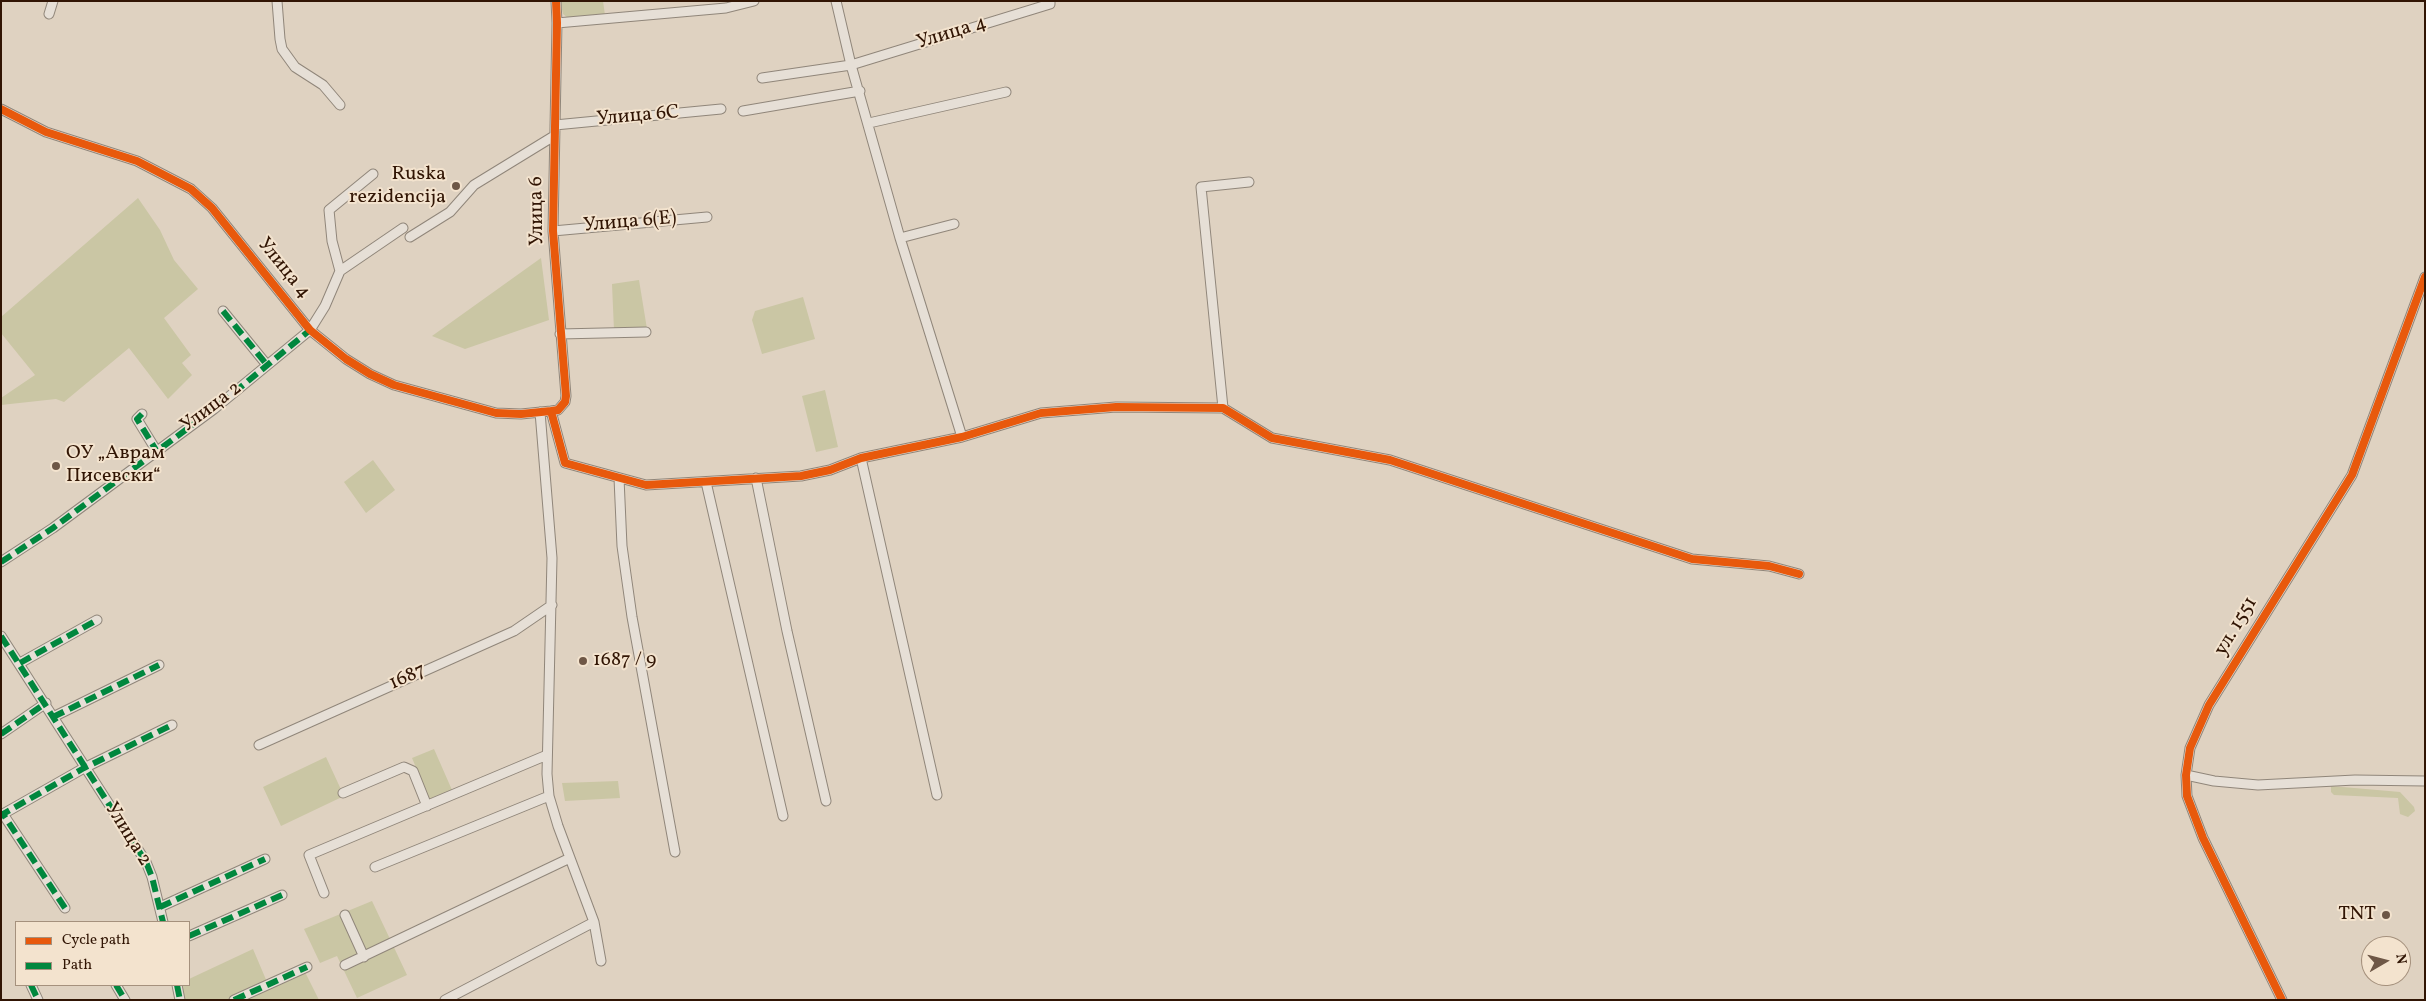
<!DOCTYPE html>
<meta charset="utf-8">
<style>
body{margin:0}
#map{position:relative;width:2426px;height:1001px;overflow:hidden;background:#dfd2c1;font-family:Vollkorn,serif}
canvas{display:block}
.frame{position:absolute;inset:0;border:2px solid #311504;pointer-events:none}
.legend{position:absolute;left:15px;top:921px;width:175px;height:65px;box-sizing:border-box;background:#f3e3ce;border:1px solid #a5917d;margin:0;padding:6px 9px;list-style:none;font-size:15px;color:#311504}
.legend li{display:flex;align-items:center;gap:10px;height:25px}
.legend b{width:25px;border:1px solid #a5917d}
.north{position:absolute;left:2361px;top:936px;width:50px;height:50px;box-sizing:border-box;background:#f3e3ce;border:1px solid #a5917d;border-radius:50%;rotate:82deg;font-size:14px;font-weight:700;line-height:20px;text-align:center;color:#311504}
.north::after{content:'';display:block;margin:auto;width:18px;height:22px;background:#6e5746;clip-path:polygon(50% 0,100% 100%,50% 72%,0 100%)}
</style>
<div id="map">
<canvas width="2426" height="1001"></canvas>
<div class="frame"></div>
<ul class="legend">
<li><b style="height:6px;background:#e8590c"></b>Cycle path</li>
<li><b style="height:6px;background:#00873e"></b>Path</li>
</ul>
<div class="north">N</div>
</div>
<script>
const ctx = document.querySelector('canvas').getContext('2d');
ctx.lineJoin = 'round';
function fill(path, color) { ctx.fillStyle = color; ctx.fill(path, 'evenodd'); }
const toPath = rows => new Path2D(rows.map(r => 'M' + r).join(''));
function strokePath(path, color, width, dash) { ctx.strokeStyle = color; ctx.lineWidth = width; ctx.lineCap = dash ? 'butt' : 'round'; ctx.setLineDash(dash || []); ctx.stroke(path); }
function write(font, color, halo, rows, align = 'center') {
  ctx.font = font + ' Vollkorn,serif'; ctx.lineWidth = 4; ctx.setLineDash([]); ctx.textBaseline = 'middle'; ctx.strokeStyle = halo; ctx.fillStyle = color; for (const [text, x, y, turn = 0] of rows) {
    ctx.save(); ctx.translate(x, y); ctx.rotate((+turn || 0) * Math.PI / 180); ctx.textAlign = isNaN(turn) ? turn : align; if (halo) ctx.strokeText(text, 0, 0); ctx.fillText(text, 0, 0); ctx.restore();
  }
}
const green = toPath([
 [560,1,603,1,605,15,569,19,563,14],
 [138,198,160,230,174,260,198,289,164,318,191,355,182,363,192,375,168,399,129,348,64,402,56,399,1,405,1,398,35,375,1,333,1,317],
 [541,258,549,320,465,349,432,336],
 [639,280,647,329,614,330,612,284],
 [803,297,815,339,762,354,752,320,755,311],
 [825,390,838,447,816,452,802,396],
 [373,460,395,490,366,513,344,482],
 [434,749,452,790,429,799,412,758],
 [326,757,344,796,281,826,263,787],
 [618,781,620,798,565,801,562,783],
 [2331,786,2400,792,2414,807,2415,811,2408,817,2400,814,2398,798,2334,795,2331,792],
 [372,901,407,975,357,998,337,956,320,963,304,929],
 [253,949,267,982,230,1000,184,1000,180,985,189,985,189,979],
 [305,972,319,1000,243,1000]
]);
const street = toPath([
 [277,1,280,39,282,49,295,67,323,85,340,105],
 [836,1,851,65,900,238,962,437],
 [49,14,53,1],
 [557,23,726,8,754,1],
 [762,78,851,65,1050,4,1050,1],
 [1,109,46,132,137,161,191,189,212,208,310,330,346,359,370,374,394,385,496,413,521,414,551,411,558,410,565,402,566,396,553,231,557,23,556,1],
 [743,111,860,91],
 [869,123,1006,92],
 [555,125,721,109],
 [553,231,707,217],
 [410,237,450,212,474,185,554,136],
 [900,238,954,224],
 [340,271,332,241,329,210,373,174],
 [223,311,267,365],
 [560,334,646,332],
 [1223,408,1201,187,1249,182],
 [551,411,565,463,646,485,801,476,830,470,861,458,962,437,1041,413,1116,407,1223,408,1272,438,1390,460,1692,559,1769,566,1799,574],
 [540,412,552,558,547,774,549,796,558,826,594,922,601,961],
 [142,414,137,419,156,450],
 [861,458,937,795],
 [619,478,622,546,632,617,675,852],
 [756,478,787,631,826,801],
 [706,482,783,816],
 [1,562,53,528,214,409,310,330,325,306,340,271,403,228],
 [1,636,146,862,152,877,163,922],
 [20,663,97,620],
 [53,717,159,665],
 [1,734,46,703],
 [259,745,514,631,552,605],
 [2186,775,2214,781,2258,785,2355,780,2425,781],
 [343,793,404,767,413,771,427,806],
 [375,867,549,796],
 [324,893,309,855,547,755],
 [160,907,265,859],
 [65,908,3,814,84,768,172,725],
 [345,915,364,957],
 [189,936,282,895],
 [345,965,570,858],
 [31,985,38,1000],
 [116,985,125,1000],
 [177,985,180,1000],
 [234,1000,307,967],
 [445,1000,594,922],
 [2282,1000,2203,838,2187,796,2186,775,2190,748,2209,705,2352,475,2425,277]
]);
const quiet = toPath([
 [223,311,267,365],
 [142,414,137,419,156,450],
 [1,562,53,528,214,409,310,330],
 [1,636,146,862,152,877,163,922],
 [20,663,97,620],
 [53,717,159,665],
 [1,734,46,703],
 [160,907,265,859],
 [65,908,3,814,84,768,172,725],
 [189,936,282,895],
 [31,985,38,1000],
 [116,985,125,1000],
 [177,985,180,1000],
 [234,1000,307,967]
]);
const cycleway = toPath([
 [1,109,46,132,137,161,191,189,212,208,310,330,346,359,370,374,394,385,496,413,521,414,551,411,558,410,565,402,566,396,553,231,557,23,556,1],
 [551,411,565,463,646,485,801,476,830,470,861,458,962,437,1041,413,1116,407,1223,408,1272,438,1390,460,1692,559,1769,566,1799,574],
 [2282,1000,2203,838,2187,796,2186,775,2190,748,2209,705,2352,475,2425,277]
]);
const markers = [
 [456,186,5,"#6e5746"],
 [56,466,5,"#6e5746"],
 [583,661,5,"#6e5746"],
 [2386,915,5,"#6e5746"]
];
const streetNames = [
 ["Улица 4",952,34,-17],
 ["Улица 6C",638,117,-5],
 ["Улица 6",538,211,-91],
 ["Улица 6(E)",630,223,-5],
 ["Улица 4",283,269,51],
 ["Улица 2",212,408,-37],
 ["ул. 1551",2237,627,-59],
 ["1687",408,678,-24],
 ["Улица 2",127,835,58]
];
const poiNames = [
 ["Ruska",446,175],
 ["rezidencija",446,198],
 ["ОУ „Аврам",66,454,"left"],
 ["Писевски“",66,477,"left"],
 ["1687 / 9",593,661,"left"],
 ["TNT",2376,915]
];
fill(green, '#cac6a4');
strokePath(street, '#90867a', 11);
strokePath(street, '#e6dfd6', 9);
strokePath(quiet, '#00873e', 6, [12, 6]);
strokePath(cycleway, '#e8590c', 8);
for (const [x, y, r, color] of markers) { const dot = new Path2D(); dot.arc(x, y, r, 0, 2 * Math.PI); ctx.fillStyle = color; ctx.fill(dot); strokePath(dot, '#f3e3ce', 2); }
write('20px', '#311504', '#f3e3ce', streetNames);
write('20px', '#311504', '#f3e3ce', poiNames, 'right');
</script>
